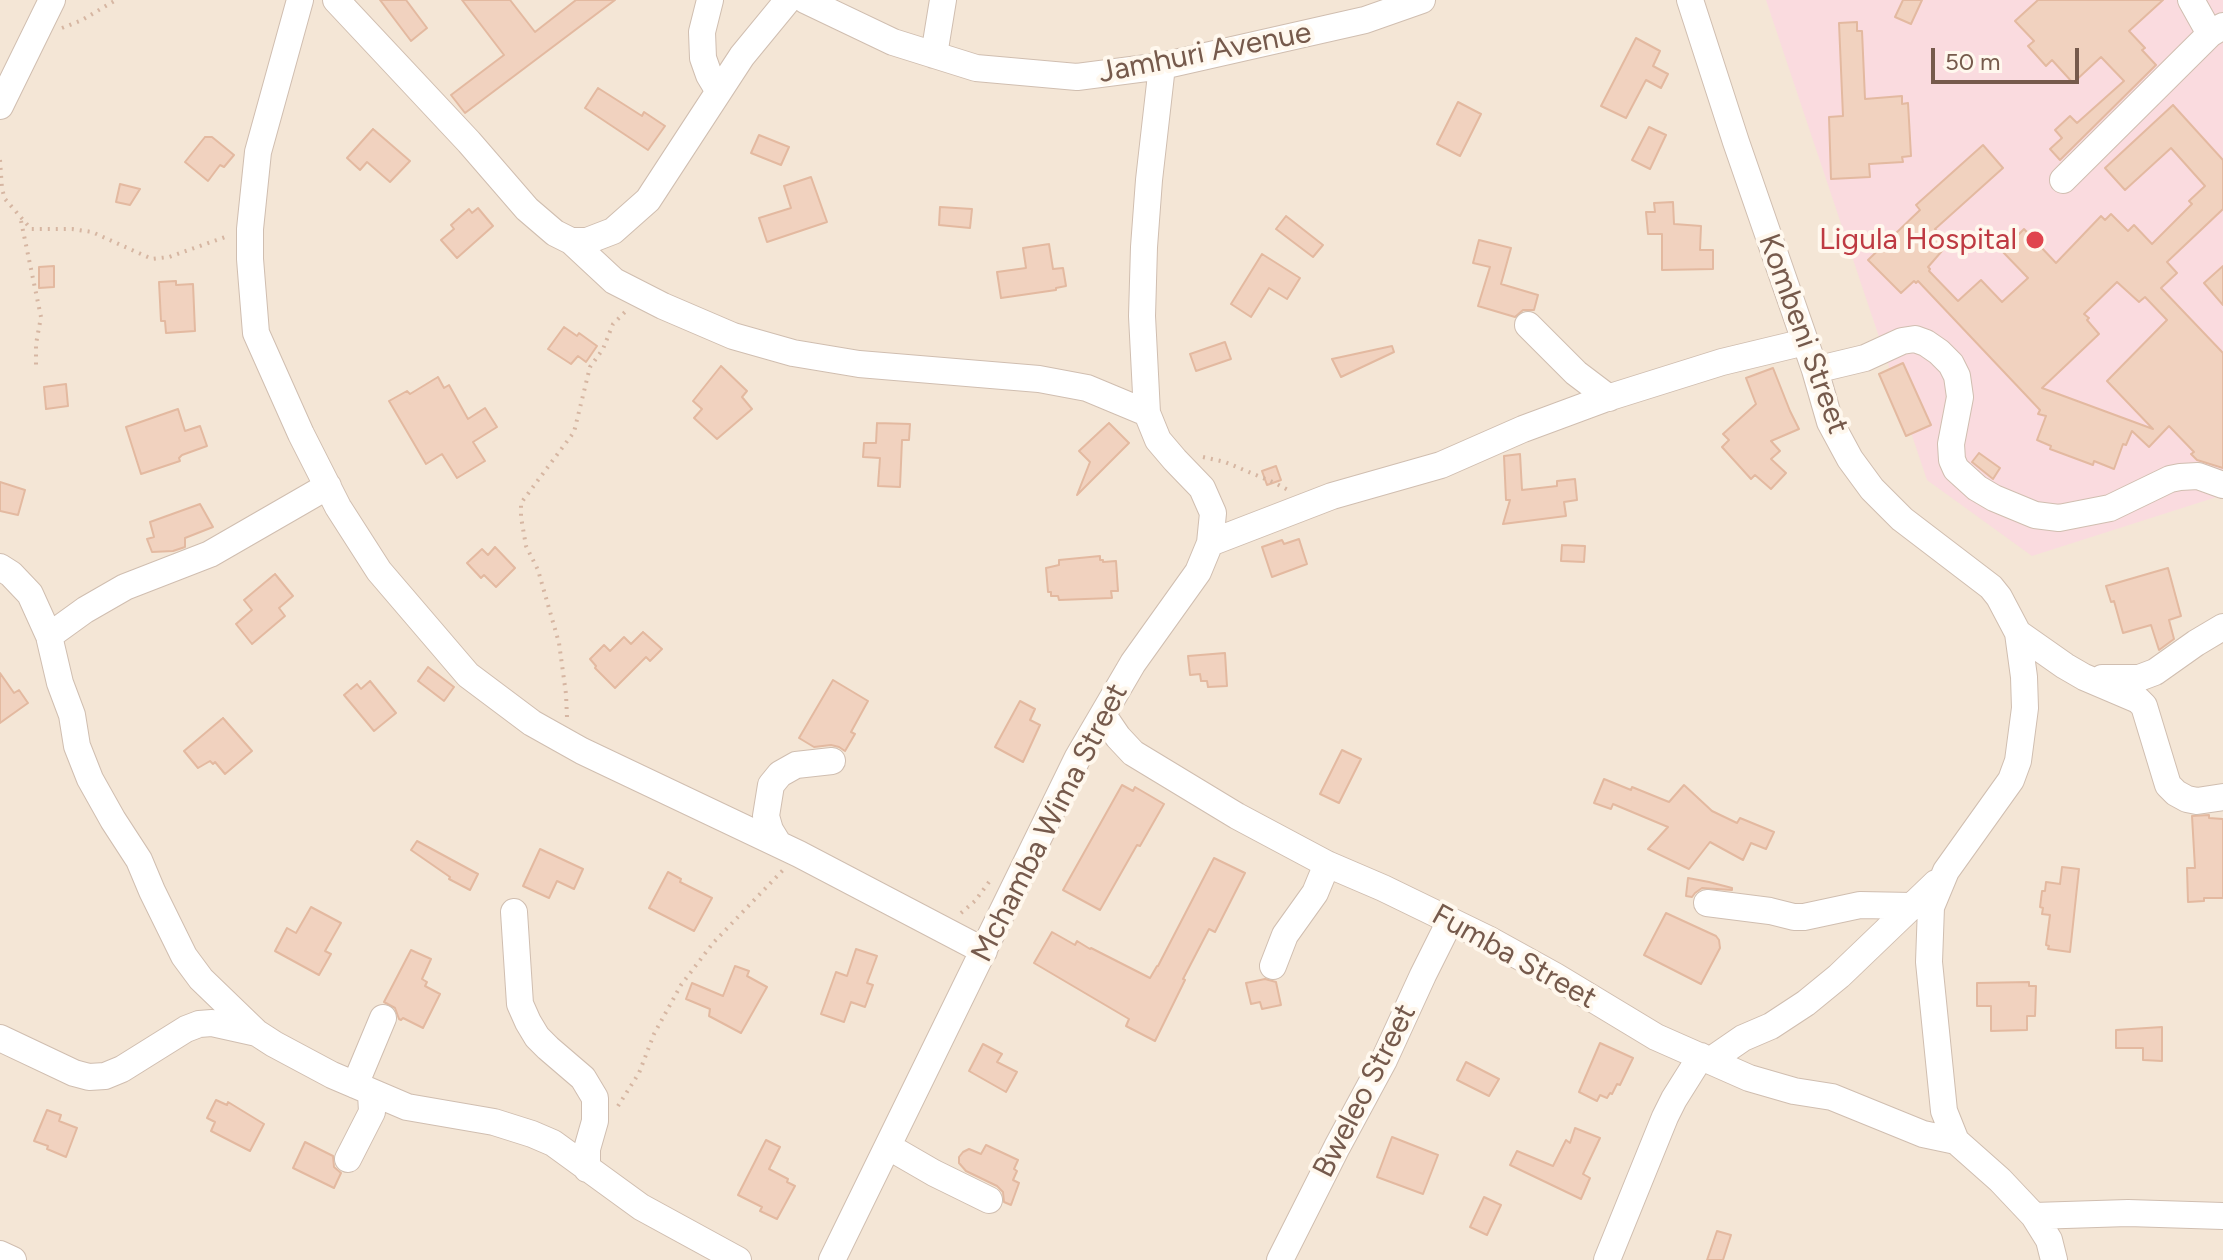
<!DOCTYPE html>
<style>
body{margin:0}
#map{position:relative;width:2223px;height:1260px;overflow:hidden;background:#fcf4e7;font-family:Figtree,sans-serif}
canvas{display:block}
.scale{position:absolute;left:1931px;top:48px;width:148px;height:36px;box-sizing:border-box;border:4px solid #765a4c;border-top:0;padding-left:10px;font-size:24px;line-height:28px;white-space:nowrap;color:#765a4c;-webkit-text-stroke:6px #fff8ee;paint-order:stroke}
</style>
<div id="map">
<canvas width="2223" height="1260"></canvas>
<div class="scale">50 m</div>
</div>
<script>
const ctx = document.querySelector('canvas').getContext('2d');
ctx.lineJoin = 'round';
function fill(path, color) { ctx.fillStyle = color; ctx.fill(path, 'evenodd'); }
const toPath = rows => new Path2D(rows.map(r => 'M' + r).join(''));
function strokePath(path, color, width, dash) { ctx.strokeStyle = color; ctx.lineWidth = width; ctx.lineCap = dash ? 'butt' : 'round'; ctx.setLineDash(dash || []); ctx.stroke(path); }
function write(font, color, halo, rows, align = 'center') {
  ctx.font = font + ' Figtree,sans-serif'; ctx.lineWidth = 8; ctx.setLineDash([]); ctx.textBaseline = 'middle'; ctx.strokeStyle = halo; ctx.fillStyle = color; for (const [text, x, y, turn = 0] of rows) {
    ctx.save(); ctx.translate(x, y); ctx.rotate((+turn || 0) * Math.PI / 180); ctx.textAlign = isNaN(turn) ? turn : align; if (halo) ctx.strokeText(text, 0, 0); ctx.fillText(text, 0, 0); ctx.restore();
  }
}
const residential = toPath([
 [0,0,2223,0,2223,1260,0,1260]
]);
const medical = toPath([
 [1766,0,2223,0,2223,495,2032,556,1927,480]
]);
const building = toPath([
 [380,0,406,0,427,28,411,41,380,0],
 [462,0,510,0,535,32,576,0,615,0,465,113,451,95,504,55,462,0],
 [1903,0,1922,0,1911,24,1895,17,1903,0],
 [2038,0,2163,0,2129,31,2145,48,2142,50,2156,65,2060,160,2050,149,2062,138,2055,130,2070,116,2077,123,2124,81,2101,57,2073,83,2052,60,2046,66,2028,46,2034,41,2015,21,2038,0],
 [1857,22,1857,31,1862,31,1865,99,1902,96,1902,104,1908,103,1911,156,1902,157,1903,162,1869,164,1870,177,1831,179,1829,117,1843,116,1839,23,1857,22],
 [1636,38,1660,51,1653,66,1668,74,1661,88,1646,80,1626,118,1601,106,1636,38],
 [598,88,642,116,644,112,665,126,648,150,585,108,598,88],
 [1458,102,1481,114,1460,156,1437,144,1458,102],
 [2173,105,2223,160,2223,209,2167,262,2177,273,2161,288,2223,353,2223,468,2197,460,2191,454,2194,452,2169,426,2149,447,2132,431,2126,445,2123,444,2114,469,2094,461,2093,465,2050,449,2051,446,2037,440,2046,416,2038,414,2040,410,1918,281,1916,283,1914,281,1901,293,1868,260,1920,210,1916,205,1983,145,2003,168,1935,229,1948,244,1928,267,1930,269,1929,271,1958,301,1981,280,2002,302,2028,278,2002,251,2024,229,2056,263,2101,216,2105,220,2111,214,2128,231,2134,225,2152,244,2192,204,2189,201,2205,186,2171,148,2125,190,2105,168,2173,105],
 [2117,282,2139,302,2145,297,2167,320,2107,381,2153,429,2042,388,2099,334,2087,320,2089,318,2084,314,2117,282],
 [1649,127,1666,135,1650,169,1632,160,1649,127],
 [373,129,410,161,390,182,367,162,360,170,347,158,373,129],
 [759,135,789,147,781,165,751,153,759,135],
 [205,137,212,137,234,155,224,167,220,165,208,181,185,162,205,137],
 [811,177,827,222,767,242,759,218,791,208,784,186,811,177],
 [120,184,140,189,130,205,116,202,120,184],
 [1673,202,1674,224,1701,226,1700,250,1713,250,1713,269,1662,270,1662,234,1648,234,1646,212,1655,212,1654,203,1673,202],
 [940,207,972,209,970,228,939,225,940,207],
 [478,208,493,226,457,258,441,240,454,229,451,225,469,209,472,213,478,208],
 [1286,216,1323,245,1313,257,1276,229,1286,216],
 [1479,240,1511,248,1501,284,1538,295,1534,310,1523,310,1515,317,1478,306,1490,267,1473,263,1479,240],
 [1049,244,1053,269,1063,268,1066,286,1056,288,1056,290,1001,298,997,272,1026,268,1023,248,1049,244],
 [1262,254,1300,278,1287,299,1269,288,1251,317,1231,304,1262,254],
 [54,266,54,287,39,288,39,267,54,266],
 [2223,266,2223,305,2204,283,2223,266],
 [176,281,176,285,193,284,195,331,166,333,165,321,161,321,159,282,176,281],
 [564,327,577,336,579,333,597,346,586,362,578,356,571,364,548,349,564,327],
 [1225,342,1231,359,1196,371,1190,354,1225,342],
 [1392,346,1394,352,1341,377,1332,359,1392,346],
 [1903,363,1931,425,1906,436,1879,374,1903,363],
 [721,366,747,391,742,397,752,409,717,439,694,418,702,409,693,401,721,366],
 [1773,368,1790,411,1799,429,1771,441,1780,451,1771,459,1786,473,1771,489,1755,475,1751,479,1722,447,1729,440,1723,434,1756,404,1746,378,1773,368],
 [438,377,444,388,449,385,468,419,485,408,497,427,473,442,485,461,457,478,442,454,426,464,389,401,407,391,410,394,438,377],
 [66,384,68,406,46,409,44,387,66,384],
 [178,409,185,431,200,426,207,446,182,455,179,458,180,461,141,474,126,427,178,409],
 [877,423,910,424,909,440,902,440,900,487,878,486,880,458,863,457,864,443,876,443,877,423],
 [1109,423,1129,443,1077,495,1090,462,1079,451,1109,423],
 [1979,453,2000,468,1993,479,1972,462,1979,453],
 [1520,454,1522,490,1557,486,1557,481,1575,479,1577,500,1564,502,1566,516,1503,524,1510,500,1506,500,1504,456,1520,454],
 [1276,466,1281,480,1267,485,1262,471,1276,466],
 [0,482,25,490,18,515,0,511,0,482],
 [200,504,213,527,185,538,185,547,173,551,152,552,147,539,154,537,150,522,200,504],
 [1299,539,1307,564,1272,577,1262,547,1282,540,1284,544,1299,539],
 [1562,545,1585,546,1584,562,1561,561,1562,545],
 [495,547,515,568,496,587,484,575,481,578,467,563,482,549,488,555,495,547],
 [1100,556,1100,560,1103,560,1103,562,1116,561,1118,591,1111,591,1112,598,1059,600,1058,596,1051,596,1051,592,1048,592,1046,568,1059,565,1059,560,1100,556],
 [2168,568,2181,616,2169,620,2174,639,2159,650,2151,625,2123,633,2114,601,2111,602,2106,586,2168,568],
 [275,574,293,596,279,608,285,616,252,644,236,624,252,610,244,600,275,574],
 [643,632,662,649,650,661,646,657,615,688,595,668,596,666,590,659,604,645,610,651,624,637,631,644,643,632],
 [1225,653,1227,686,1208,687,1207,681,1201,681,1200,674,1190,675,1188,656,1225,653],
 [428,667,454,687,444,701,418,681,428,667],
 [0,673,14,693,19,690,28,703,0,723,0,673],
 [833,680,868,701,851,732,855,734,845,751,839,747,831,745,814,747,799,738,833,680],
 [370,681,396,713,374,731,344,695,357,684,361,689,370,681],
 [1020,701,1035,709,1030,720,1040,725,1023,762,995,747,1020,701],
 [223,718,252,751,225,774,215,762,213,764,210,761,198,768,184,751,223,718],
 [1342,750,1361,759,1339,803,1320,794,1342,750],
 [1604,779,1631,790,1632,787,1669,802,1684,785,1712,811,1737,823,1740,818,1774,832,1766,849,1751,843,1743,860,1710,842,1689,869,1648,849,1668,827,1613,804,1611,809,1594,803,1604,779],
 [1122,785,1133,791,1135,787,1164,804,1140,846,1137,845,1100,910,1063,890,1122,785],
 [2209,815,2209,818,2223,819,2223,898,2204,898,2204,901,2188,902,2187,868,2195,868,2192,816,2209,815],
 [417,841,478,874,470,890,449,879,450,877,411,850,417,841],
 [540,849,583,869,574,889,557,881,549,898,523,886,540,849],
 [1214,858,1245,873,1215,932,1209,929,1183,979,1185,980,1155,1041,1126,1026,1129,1019,1034,963,1052,932,1075,945,1077,941,1090,949,1091,948,1150,978,1157,966,1158,966,1214,858],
 [2062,867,2079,869,2070,952,2048,949,2049,946,2046,945,2050,915,2042,914,2043,908,2040,907,2042,891,2045,891,2046,882,2060,884,2062,867],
 [668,872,681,879,680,882,712,898,694,931,649,908,668,872],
 [1688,878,1709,882,1732,888,1732,890,1702,888,1695,893,1692,897,1686,896,1688,878],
 [311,907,341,923,325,951,331,954,319,975,275,951,287,928,296,933,311,907],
 [1666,913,1716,936,1719,940,1720,948,1701,984,1644,955,1666,913],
 [856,949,877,956,867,983,873,985,865,1007,851,1002,844,1022,821,1014,836,972,847,976,856,949],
 [411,950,431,959,422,979,427,982,425,986,440,994,423,1028,403,1018,401,1020,399,1019,395,1008,384,1002,411,950],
 [735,966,749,971,747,976,767,987,741,1033,709,1016,710,1009,686,999,692,983,723,996,735,966],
 [1265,979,1276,982,1281,1005,1262,1009,1260,1002,1251,1004,1246,983,1265,979],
 [2029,982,2029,986,2036,986,2035,1016,2027,1016,2027,1030,1991,1031,1991,1006,1977,1006,1977,983,2029,982],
 [2162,1027,2162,1061,2143,1060,2143,1048,2116,1048,2116,1030,2162,1027],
 [1600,1043,1633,1058,1620,1085,1617,1084,1612,1094,1610,1093,1607,1098,1600,1095,1597,1101,1579,1092,1600,1043],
 [983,1044,1002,1054,997,1062,1017,1072,1006,1092,969,1071,983,1044],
 [1466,1062,1499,1079,1489,1096,1457,1080,1466,1062],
 [216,1100,227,1105,228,1102,264,1124,250,1151,211,1131,215,1122,207,1118,216,1100],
 [47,1110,61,1115,59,1121,77,1128,66,1157,47,1149,48,1146,34,1141,47,1110],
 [1575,1128,1600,1138,1583,1174,1590,1178,1581,1199,1510,1165,1517,1151,1553,1166,1566,1140,1570,1143,1575,1128],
 [1392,1137,1438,1155,1423,1194,1377,1177,1392,1137],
 [766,1140,780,1147,769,1169,788,1179,787,1182,795,1186,777,1219,760,1211,762,1207,738,1195,766,1140],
 [305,1142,333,1156,334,1167,341,1173,334,1188,293,1168,305,1142],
 [986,1145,1018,1160,1014,1169,1017,1171,1013,1180,1019,1183,1011,1205,1004,1202,1003,1192,997,1186,966,1171,959,1163,959,1157,963,1152,969,1149,981,1154,986,1145],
 [1484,1197,1501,1205,1487,1235,1470,1227,1484,1197],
 [1717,1231,1731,1235,1723,1260,1707,1260,1717,1231]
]);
const path = toPath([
 [62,28,82,20,116,0],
 [0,160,2,189,5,199,31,229,72,229,92,232,152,259,169,257,228,236],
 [21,221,41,317,36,344,36,367],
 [1203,457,1225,462,1275,483,1288,490],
 [567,717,566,694,559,643,538,570,526,546,521,517,521,503,574,432,590,367,603,349,613,324,626,311],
 [961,913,975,901,992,878],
 [618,1106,639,1073,654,1034,681,985,713,943,783,870]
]);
const minor = toPath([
 [300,0,258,152,250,229,250,259,256,333,301,434,338,507,379,571,468,675,532,723,582,751,799,854,984,951],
 [336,0,469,142,527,209,555,233,571,241,587,241,613,231,648,200,742,56,788,0],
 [710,0,702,32,703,58,709,75,718,90],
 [805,0,893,42,976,68,1077,77,1162,66,1365,20,1422,0],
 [1690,0,1736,142,1815,370,1830,422,1850,459,1872,489,1902,519,1991,587,1999,597,2018,633,2024,677,2025,708,2018,761,2011,780,1946,871,1931,907,1929,962,1944,1111,1956,1141,2000,1180,2034,1216,2049,1240,2054,1260],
 [2191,0,2210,34],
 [934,55,943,0],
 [0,106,52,0],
 [2063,180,2210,34,2223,26],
 [571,241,614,281,663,306,733,336,793,353,859,364,1039,379,1087,388,1147,413],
 [1528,325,1576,373,1609,398],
 [1815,370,1865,358,1902,341,1915,339,1926,343,1939,352,1951,364,1957,376,1960,397,1951,444,1952,460,1956,469,1977,488,1994,498,2035,515,2059,518,2110,508,2170,479,2180,477,2198,476,2223,485],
 [1210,543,1332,496,1441,465,1523,429,1604,399,1722,362,1805,342],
 [0,567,11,574,30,594,49,636,60,683,72,715,77,746,90,779,113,820,139,860,152,891,184,956,201,979,257,1033,274,1044,332,1075,407,1107,494,1122,532,1134,553,1143,641,1207,738,1260],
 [2018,633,2065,666,2084,677,2138,700,2144,706,2168,785,2176,793,2187,799,2197,801,2223,797],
 [49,636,85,610,125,587,210,554,328,486],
 [2102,678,2139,678,2155,672,2196,643,2223,627],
 [1103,715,1118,737,1133,753,1237,816,1327,864,1383,888,1488,939,1555,976,1656,1037,1749,1078,1794,1091,1832,1097,1923,1134,1956,1141],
 [778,843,770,830,766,816,771,785,780,774,796,765,832,761],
 [1707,903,1770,911,1794,917,1804,917,1860,905,1912,906],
 [514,912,520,1004,528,1022,537,1037,548,1048,583,1078,595,1098,595,1121,587,1149,587,1169],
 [1273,966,1285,935,1315,893,1327,864],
 [0,1038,74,1073,89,1077,105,1076,122,1069,186,1029,199,1024,212,1023,257,1033],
 [1711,1060,1743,1038,1771,1026,1806,1003,1839,976,1936,883],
 [355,1085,383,1018],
 [889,1147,934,1173,989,1200],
 [348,1159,372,1112,371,1093],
 [2034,1216,2128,1213,2223,1216],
 [0,1254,13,1260],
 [832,1260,1078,757,1133,663,1198,572,1210,543,1213,513,1202,488,1175,460,1158,440,1147,413,1142,316,1144,247,1149,180,1162,66],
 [1280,1260,1337,1147,1384,1060,1423,975,1450,921],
 [1607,1260,1665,1117,1674,1099,1701,1056]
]);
const markers = [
 [2035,240,10,"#e0444e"]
];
const streetNames = [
 ["Jamhuri Avenue",1205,53,-11],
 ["Kombeni Street",1803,334,70],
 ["Mchamba Wima Street",1050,823,-63],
 ["Fumba Street",1514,957,29],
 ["Bweleo Street",1365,1091,-63]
];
const healthNames = [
 ["Ligula Hospital",2017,240]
];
fill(residential, '#f4e6d6');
fill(medical, '#fadbdf');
fill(building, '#f1d2bf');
strokePath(building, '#e3b9a0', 2);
strokePath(minor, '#d0beb0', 28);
strokePath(path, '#d6b6a2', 4, [2, 6]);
strokePath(minor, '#fff', 26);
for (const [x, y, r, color] of markers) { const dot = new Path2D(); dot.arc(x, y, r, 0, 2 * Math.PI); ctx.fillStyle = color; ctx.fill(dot); strokePath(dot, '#fff8ee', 3); }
write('30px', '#765a4c', '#fff8ee', streetNames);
write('30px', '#be3a42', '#fff8ee', healthNames, 'right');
</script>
